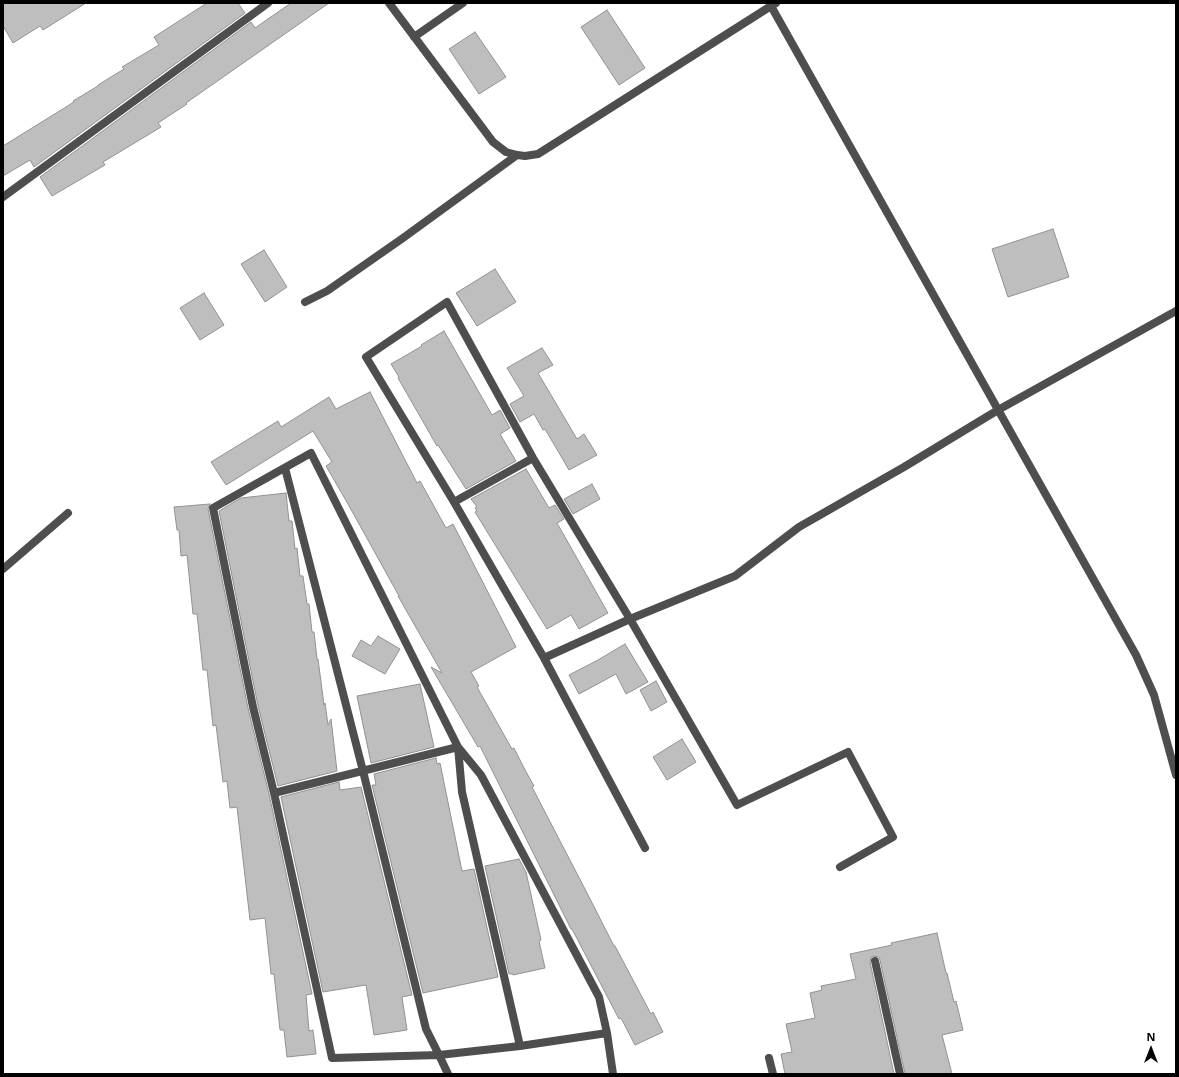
<!DOCTYPE html>
<style>
body{margin:0}
#map{position:relative;width:1179px;height:1077px;overflow:hidden;background:#fff;font-family:"Noto Sans",sans-serif}
canvas{display:block}
.frame{position:absolute;inset:0;border:4px solid #000;pointer-events:none}
.north{position:absolute;left:1131px;top:1029px;width:40px;height:40px;-webkit-text-stroke:3px #fff;paint-order:stroke;rotate:0deg;font-size:11px;font-weight:700;line-height:16px;text-align:center;color:#000}
.north::after{content:'';display:block;margin:auto;width:14px;height:18px;background:#000;clip-path:polygon(50% 0,100% 100%,50% 72%,0 100%)}
</style>
<div id="map">
<canvas width="1179" height="1077"></canvas>
<div class="frame"></div>
<div class="north">N</div>
</div>
<script>
const ctx = document.querySelector('canvas').getContext('2d');
ctx.lineJoin = 'round';
function fill(path, color) { ctx.fillStyle = color; ctx.fill(path, 'evenodd'); }
const toPath = rows => new Path2D(rows.map(r => 'M' + r).join(''));
function strokePath(path, color, width, dash) { ctx.strokeStyle = color; ctx.lineWidth = width; ctx.lineCap = dash ? 'butt' : 'round'; ctx.setLineDash(dash || []); ctx.stroke(path); }
const building = toPath([
 [3,3,86,3,43,30,40,26,13,43,3,26,3,3],
 [207,3,238,3,245,13,34,167,30,160,3,176,3,146,74,102,73,101,98,86,98,85,124,69,122,67,159,45,154,37,207,3],
 [291,3,329,3,186,103,187,104,158,123,161,127,103,162,105,165,52,196,40,177,251,22,255,28,291,3],
 [607,10,645,68,619,85,581,27,607,10],
 [475,32,506,77,479,94,449,49,475,32],
 [1053,229,1069,277,1008,297,992,249,1053,229],
 [264,250,287,287,265,302,241,264,264,250],
 [495,269,516,302,477,326,456,293,495,269],
 [204,293,224,325,200,340,180,308,204,293],
 [444,331,492,415,500,410,510,428,500,434,516,461,466,489,438,445,437,446,398,378,399,377,391,364,422,346,421,345,444,331],
 [542,348,553,365,538,373,577,439,584,434,597,455,569,470,545,429,543,430,534,414,520,422,510,404,524,396,507,368,542,348],
 [370,392,417,483,420,481,446,528,453,524,516,647,471,672,479,686,477,687,512,749,514,748,524,768,534,786,532,787,586,891,614,946,615,946,651,1014,653,1012,663,1032,635,1045,621,1018,619,1019,572,929,571,929,480,746,478,747,431,667,442,673,398,596,399,596,348,504,326,466,332,462,313,431,226,485,211,462,278,421,281,427,329,397,336,409,370,392],
 [526,469,549,508,555,505,564,519,557,523,608,613,579,629,571,615,547,629,475,512,477,511,475,508,477,507,471,499,526,469],
 [592,484,600,499,573,514,564,499,592,484],
 [286,493,289,521,292,521,295,549,297,548,300,576,303,576,307,604,309,604,312,632,314,632,317,659,318,659,324,705,325,703,328,725,331,719,337,771,278,786,258,706,219,511,241,498,286,493],
 [210,504,208,509,248,708,269,794,312,994,306,995,309,1031,313,1030,316,1054,287,1057,284,1030,280,1030,274,974,271,974,265,918,250,920,237,807,230,808,227,781,223,782,216,725,213,726,207,670,203,670,197,614,193,614,187,555,181,556,179,530,177,530,174,507,210,504],
 [378,636,400,649,385,674,352,656,361,640,371,646,378,636],
 [625,644,648,682,626,694,616,674,579,694,569,675,598,660,625,644],
 [656,681,667,702,651,711,640,690,656,681],
 [420,684,434,747,371,763,357,696,420,684],
 [682,739,696,762,667,780,653,757,682,739],
 [436,758,437,764,440,763,462,871,474,869,498,977,423,993,372,785,376,785,374,774,436,758],
 [339,782,340,790,361,787,412,995,402,997,407,1030,374,1035,366,985,323,992,281,797,339,782],
 [519,859,526,872,541,940,539,941,545,968,513,975,513,974,509,974,485,866,519,859],
 [937,933,946,973,947,973,954,1002,956,1001,963,1030,942,1035,952,1074,905,1074,880,960,879,957,874,956,871,957,870,962,894,1074,785,1074,781,1054,792,1052,786,1024,815,1018,810,993,822,990,821,986,856,979,850,954,892,945,891,943,937,933]
]);
const street = toPath([
 [389,3,493,142,506,152,517,155,525,156,538,154,771,6],
 [776,3,771,6,1136,655,1154,695,1176,775],
 [414,37,463,3],
 [3,197,268,3],
 [305,302,327,291,403,238,517,155],
 [285,468,363,771,426,1029,439,1055,448,1074],
 [454,502,533,458],
 [3,569,68,513],
 [544,658,645,848],
 [274,793,458,747,481,775,599,997,607,1033,613,1074],
 [840,867,893,837,848,752,737,805,630,619,533,458,447,302,366,357,454,502,544,658,630,619,735,576,799,527,904,467,998,410,1176,311],
 [875,961,900,1074],
 [520,1046,462,792,458,747,311,453,213,508,253,707,274,793,332,1058,439,1055,520,1046,607,1033],
 [769,1058,773,1074]
]);
fill(building, '#bebebe');
strokePath(building, '#929292', 1);
strokePath(street, '#4e4e4e', 8);
</script>
